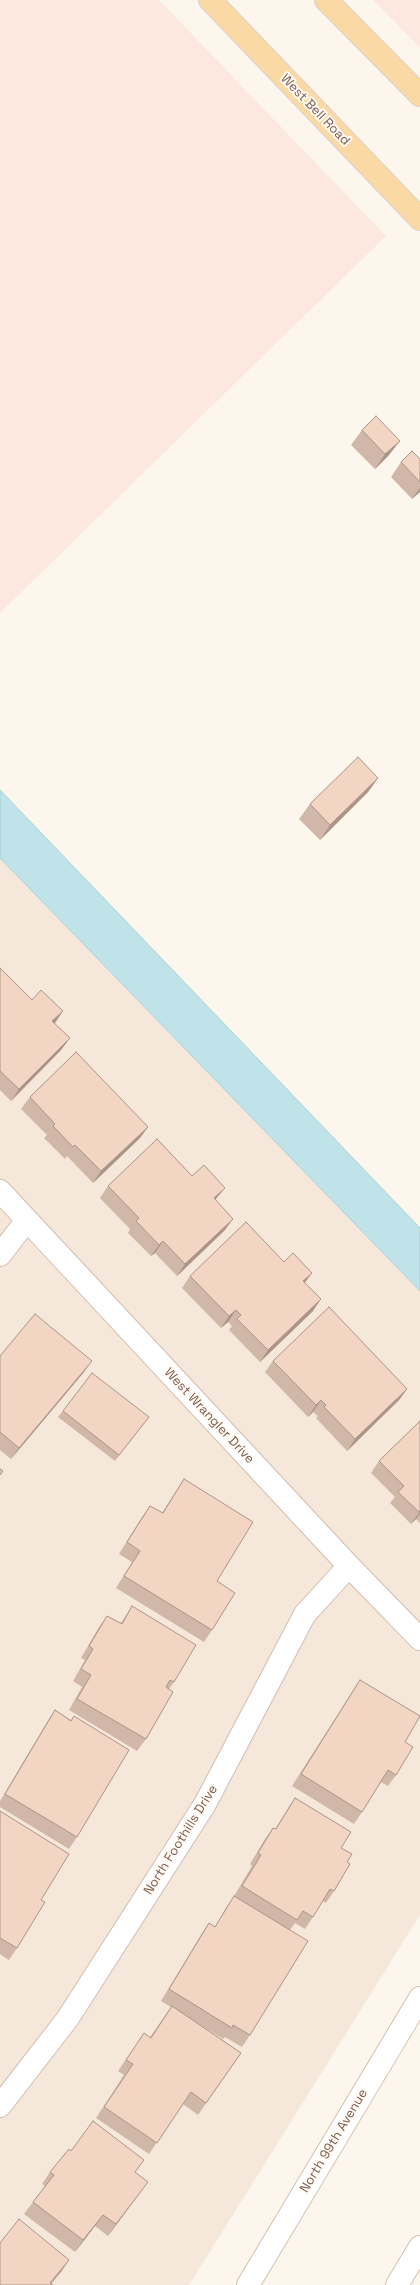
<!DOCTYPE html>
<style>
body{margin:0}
canvas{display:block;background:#fdf6ec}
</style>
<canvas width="420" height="2285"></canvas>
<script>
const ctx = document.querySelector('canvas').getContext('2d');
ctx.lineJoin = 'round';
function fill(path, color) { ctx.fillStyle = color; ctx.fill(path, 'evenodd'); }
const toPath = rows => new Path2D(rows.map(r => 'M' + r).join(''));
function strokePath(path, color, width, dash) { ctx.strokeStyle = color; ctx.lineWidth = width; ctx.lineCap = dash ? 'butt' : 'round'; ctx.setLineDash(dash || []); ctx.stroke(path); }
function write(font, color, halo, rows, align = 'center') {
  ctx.font = font + ' "Space Grotesk",sans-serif'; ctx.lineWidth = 4; ctx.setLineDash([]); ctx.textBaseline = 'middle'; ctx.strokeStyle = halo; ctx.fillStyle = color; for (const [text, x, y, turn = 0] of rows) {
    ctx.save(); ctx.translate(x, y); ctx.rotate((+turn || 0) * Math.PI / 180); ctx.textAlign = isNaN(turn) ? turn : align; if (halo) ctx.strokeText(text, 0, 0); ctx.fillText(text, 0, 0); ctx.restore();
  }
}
const residential = toPath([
 [0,858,420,1291,420,1915,189,2285,0,2285]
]);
const commercial = toPath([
 [0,0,159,0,386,236,0,613],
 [373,0,420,0,420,48]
]);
const water = toPath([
 [0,790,420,1228,420,1291,0,858,0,790]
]);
const minor = toPath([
 [0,1191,349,1566,420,1639],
 [0,1255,27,1220],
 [0,2106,68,2018,205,1804,305,1614,349,1566]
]);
const secondary = toPath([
 [248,2285,420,1998],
 [397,2285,420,2247]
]);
const primary = toPath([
 [210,0,420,219],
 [326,0,420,95]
]);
const wall = toPath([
 [362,430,389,455,375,469,351,445],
 [420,459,420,492,412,499,391,477,401,462],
 [378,778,368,792,320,840,299,819,310,804],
 [0,968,54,1023,61,1050,11,1101,0,1090],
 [30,1097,148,1127,140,1138,93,1183,67,1156,65,1159,44,1138,47,1135,21,1109],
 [192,1176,216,1199,215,1200,225,1230,177,1276,155,1253,151,1256,128,1233,130,1229,100,1198,108,1186],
 [190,1276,305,1283,313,1311,260,1362,229,1330,232,1326,228,1322,221,1328,182,1288],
 [0,1356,84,1372,11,1459,0,1450],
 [273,1361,407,1389,399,1400,347,1451,316,1418,318,1416,313,1412,308,1417,265,1372],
 [63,1411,149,1417,115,1461,58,1417],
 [420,1421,420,1523,416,1519,411,1524,390,1503,395,1497,371,1473,379,1461],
 [184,1479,217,1581,212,1630,204,1642,116,1588,132,1562,119,1554,142,1517,150,1506,162,1513,176,1491],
 [132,1606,174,1682,169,1689,146,1739,137,1751,69,1710,82,1687,73,1681,85,1660,81,1658,99,1627,107,1616,121,1623],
 [360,1680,405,1742,396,1775,388,1786,381,1782,362,1812,354,1824,292,1786,352,1692],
 [55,1710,71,1720,74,1716,77,1837,69,1849,0,1807,0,1801,47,1722],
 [295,1798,341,1848,347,1862,334,1891,326,1903,323,1901,313,1917,305,1929,295,1923,290,1930,250,2035,242,2047,225,2037,223,2039,201,2025,241,2053,198,2115,183,2104,149,2154,96,2118,124,2075,118,2071,136,2045,144,2033,150,2037,171,2007,161,2001,201,1935,209,1923,215,1927,226,1908,234,1896,252,1866,250,1864,265,1839,273,1828,275,1829,287,1810],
 [0,1811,41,1900,17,1948,9,1960,0,1954],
 [71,2151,135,2173,139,2194,108,2236,95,2226,75,2252,24,2214,45,2186,42,2184,50,2172]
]);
const shadedWall = toPath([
 [400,441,389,455,375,469,385,454],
 [420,488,420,492,412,499],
 [378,778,368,792,320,840,330,825],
 [63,1011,55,1023,44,1033,52,1021],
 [70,1038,61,1050,11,1101,19,1089],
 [148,1127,140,1138,93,1183,101,1171],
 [225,1188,216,1199,205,1210,214,1198],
 [233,1219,225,1230,177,1276,185,1264],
 [163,1241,155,1253,151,1256,159,1245],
 [312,1273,304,1284,303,1281],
 [321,1299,313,1311,260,1362,268,1350],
 [236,1310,228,1322,221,1328,229,1316],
 [92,1361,84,1372,11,1459,19,1448],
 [407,1389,399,1400,347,1451,355,1439],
 [321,1400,313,1412,308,1417,316,1405],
 [420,1511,420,1513,416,1519,411,1524],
 [148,2182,139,2194,108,2236,116,2224],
 [103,2215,95,2226,75,2252,83,2240],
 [69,2260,61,2272,50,2285,49,2285]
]);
const building = toPath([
 [376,416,400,441,385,454,362,430,376,416],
 [412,451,420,459,420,482,401,462,412,451],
 [358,757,378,778,330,825,310,804,358,757],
 [0,968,32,1000,41,990,63,1011,52,1021,70,1038,19,1089,0,1071,0,968],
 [76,1052,148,1127,101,1171,75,1145,73,1147,53,1126,55,1124,30,1097,76,1052],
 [157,1139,192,1176,204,1165,225,1188,214,1198,233,1219,185,1264,163,1241,159,1245,136,1221,139,1218,108,1186,157,1139],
 [246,1222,284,1262,293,1253,312,1273,303,1281,321,1299,268,1350,237,1319,241,1315,236,1310,229,1316,190,1276,246,1222],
 [329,1307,407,1389,355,1439,324,1407,326,1405,321,1400,316,1405,273,1361,329,1307],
 [35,1314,92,1361,19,1448,0,1432,0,1356,35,1314],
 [92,1373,149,1417,119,1455,63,1411,92,1373],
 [420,1421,420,1511,419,1512,398,1492,404,1486,379,1461,420,1421],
 [0,1469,3,1471,0,1475,0,1469],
 [184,1479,253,1522,217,1581,235,1593,212,1630,124,1576,140,1551,127,1542,150,1506,163,1513,184,1479],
 [132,1606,196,1645,174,1682,170,1680,166,1687,173,1692,146,1739,77,1699,91,1675,81,1669,93,1649,89,1646,107,1616,122,1624,132,1606],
 [360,1680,420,1716,405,1742,413,1747,396,1775,388,1770,362,1812,301,1774,360,1680],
 [55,1710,71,1721,74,1716,129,1750,77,1837,5,1794,55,1710],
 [295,1798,351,1832,341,1848,352,1854,347,1862,350,1864,334,1891,330,1889,313,1917,303,1911,297,1920,242,1886,261,1855,258,1853,273,1828,276,1829,295,1798],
 [0,1811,69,1854,41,1900,45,1902,17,1948,0,1938,0,1811],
 [234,1896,308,1941,250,2035,233,2025,232,2028,169,1989,209,1923,215,1927,234,1896],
 [172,2006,241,2053,206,2103,191,2092,157,2143,104,2107,133,2064,126,2060,144,2033,151,2038,172,2006],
 [93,2121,144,2160,135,2172,148,2182,116,2224,103,2215,83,2240,33,2202,54,2175,50,2172,69,2149,71,2151,93,2121],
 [19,2219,69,2260,50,2283,53,2285,0,2285,0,2243,19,2219]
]);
const streetNames = [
 ["West Bell Road",315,110,46],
 ["West Wrangler Drive",209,1416,47],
 ["North Foothills Drive",181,1840,-58],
 ["North 99th Avenue",334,2141,-59]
];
fill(residential, '#f5e8da');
fill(commercial, '#fde8e0');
fill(water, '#bfe3e8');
strokePath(water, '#a5d3da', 1);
strokePath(minor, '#d1beb0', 24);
strokePath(secondary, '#d6c0b0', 24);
strokePath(primary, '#dad1cd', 24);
strokePath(minor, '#fff', 22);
strokePath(secondary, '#fff', 22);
strokePath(primary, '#fbd9a5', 22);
fill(wall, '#d1b7a8');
fill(shadedWall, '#aa9588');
fill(building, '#f3d5c3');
strokePath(building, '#aa9588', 1);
write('13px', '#7a5c4d', '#fffaf3', streetNames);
</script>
